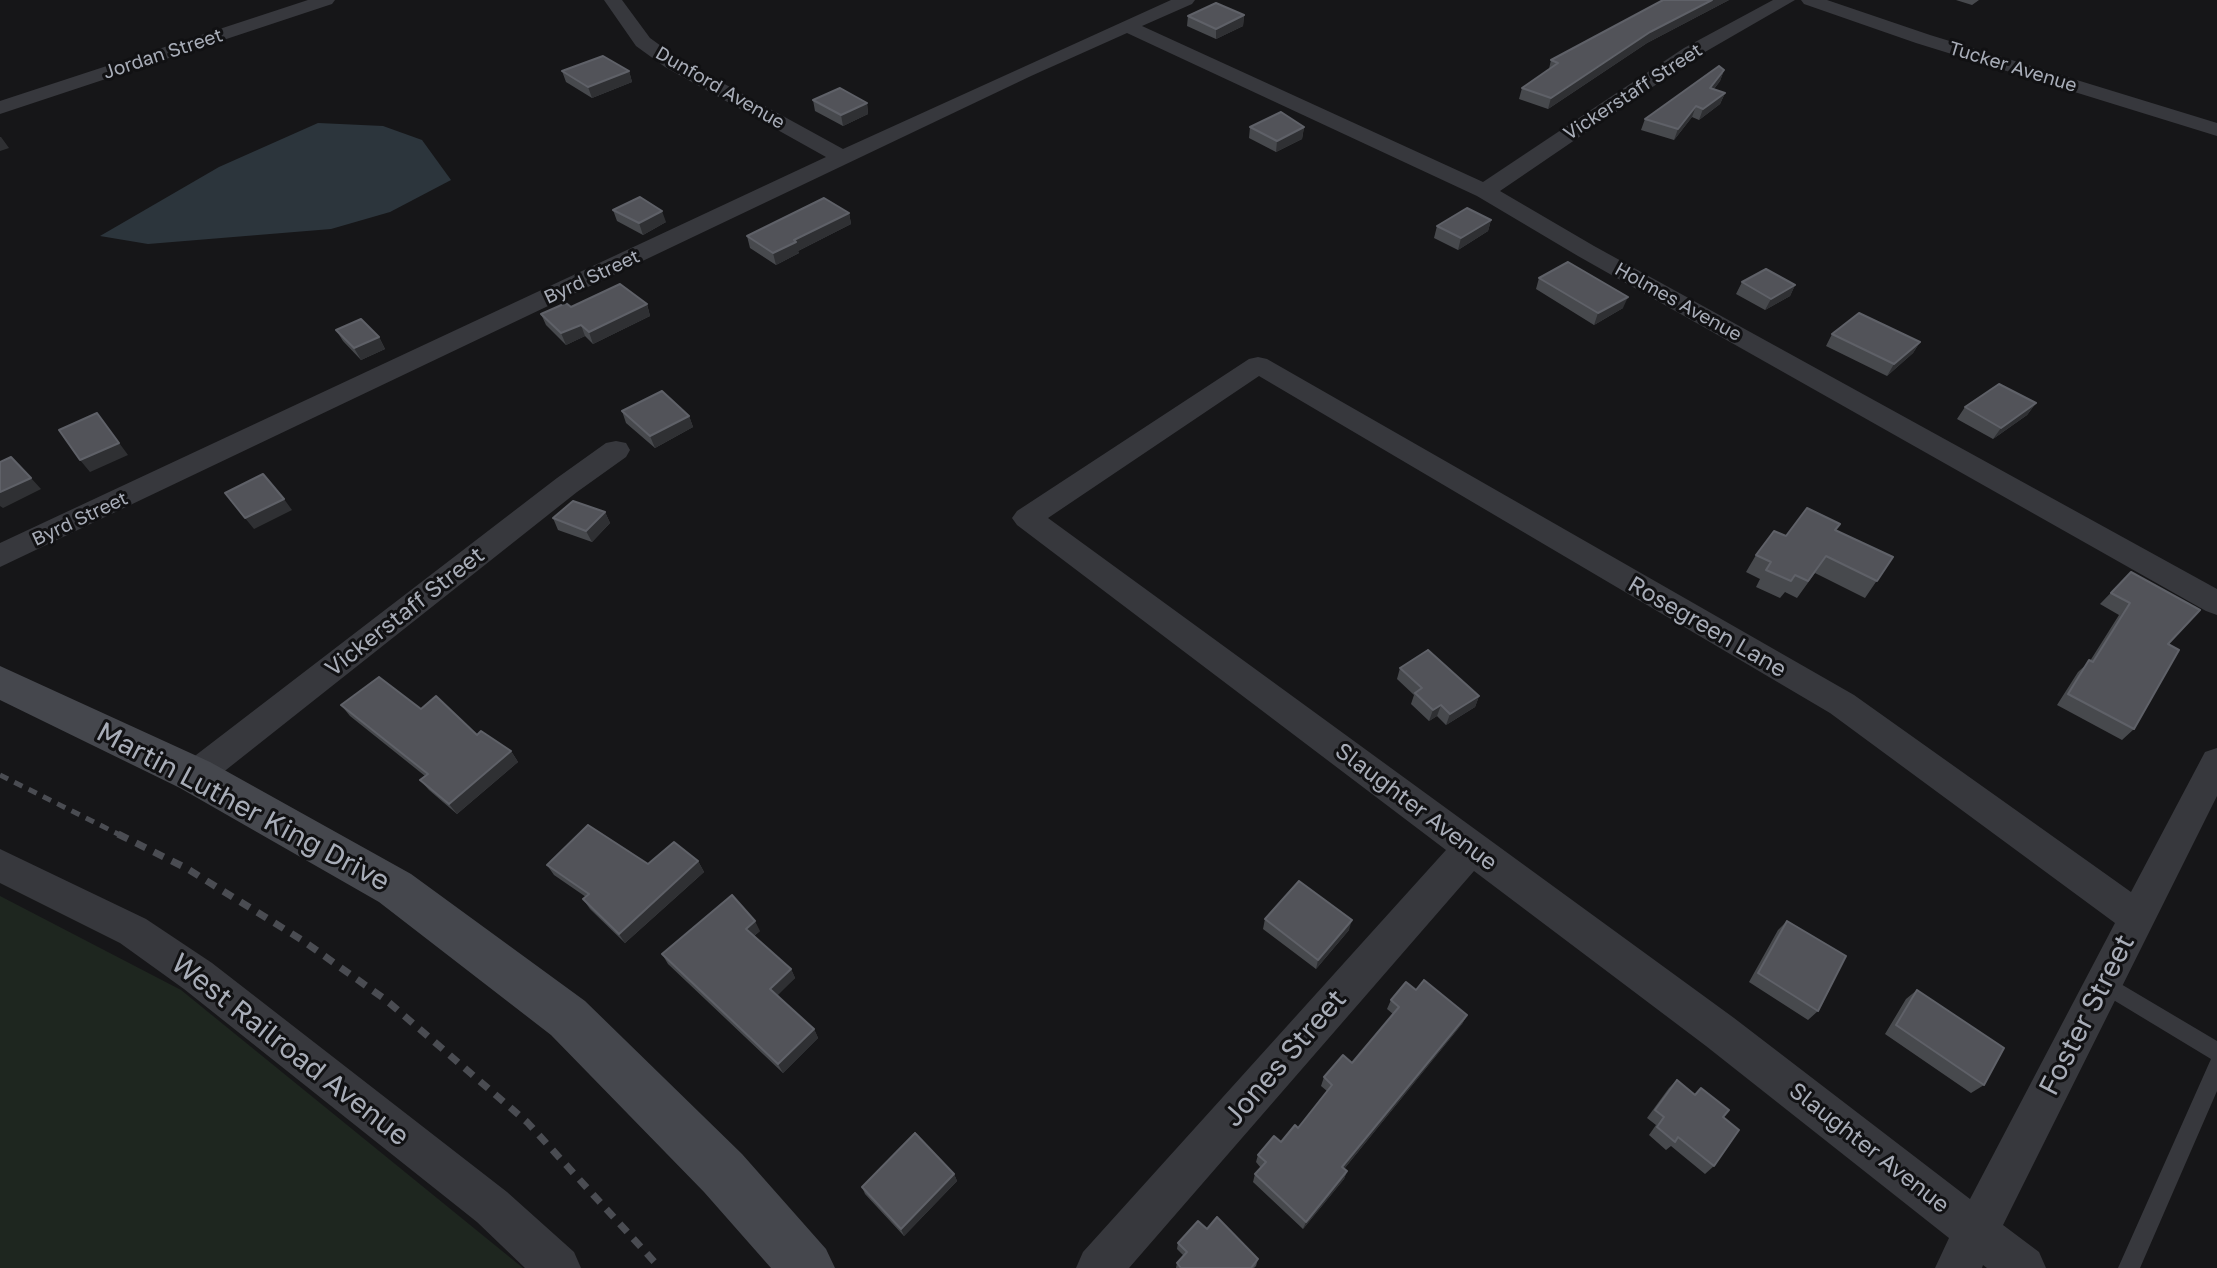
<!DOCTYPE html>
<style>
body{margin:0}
canvas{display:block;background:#161618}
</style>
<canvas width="2217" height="1268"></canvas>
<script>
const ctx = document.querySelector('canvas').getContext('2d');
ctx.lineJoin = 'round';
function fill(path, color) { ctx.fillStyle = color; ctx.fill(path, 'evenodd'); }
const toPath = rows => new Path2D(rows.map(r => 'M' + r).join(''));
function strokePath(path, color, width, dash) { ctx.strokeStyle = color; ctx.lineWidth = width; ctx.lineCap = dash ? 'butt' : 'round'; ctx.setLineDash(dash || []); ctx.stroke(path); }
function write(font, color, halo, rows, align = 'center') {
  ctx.font = font + ' "Golos Text",sans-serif'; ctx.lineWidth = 6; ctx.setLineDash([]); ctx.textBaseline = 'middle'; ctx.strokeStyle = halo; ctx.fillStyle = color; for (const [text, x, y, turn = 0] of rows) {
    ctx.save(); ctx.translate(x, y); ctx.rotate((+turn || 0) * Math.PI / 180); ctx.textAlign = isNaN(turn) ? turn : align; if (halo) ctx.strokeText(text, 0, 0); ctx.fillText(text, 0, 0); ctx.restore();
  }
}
const green = toPath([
 [0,896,181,990,523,1268,0,1268]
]);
const water = toPath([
 [318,123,383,126,422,140,451,180,390,212,331,229,148,244,100,236,219,167]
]);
const lane = toPath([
 [2104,974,2217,1041,2217,1091,2140,1268,2118,1268,2211,1059,2097,990,2094,983,2097,976,2104,974]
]);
const street = toPath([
 [308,0,335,0,332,4,0,114,0,101,308,0],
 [604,0,622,0,650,38,679,59,843,149,1171,0,1195,0,1192,4,1142,26,1483,182,1684,48,1773,0,1795,0,1698,56,1500,191,1594,246,2217,589,2217,615,2206,611,1578,256,1477,196,1127,33,1031,76,0,567,0,543,826,157,665,67,636,46,604,0],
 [1801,0,1827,0,1930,35,2217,123,2217,136,1916,43,1804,4,1801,0],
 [1258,357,1267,359,1854,695,2131,892,2205,752,2217,748,2217,796,2003,1225,2039,1252,2046,1268,1987,1268,1983,1265,1982,1268,1935,1268,1949,1238,1706,1046,1474,871,1129,1268,1076,1268,1083,1252,1446,850,1017,525,1012,518,1017,511,1249,359,1258,357],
 [1259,376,1830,713,2115,923,1970,1199,1734,1018,1048,518,1259,376],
 [616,441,626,443,630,450,626,457,577,492,207,785,195,789,183,785,178,775,183,765,557,478,606,443,616,441],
 [0,849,146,919,212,963,507,1192,574,1252,581,1268,525,1268,477,1222,184,989,120,943,0,883,0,849]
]);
const secondary = toPath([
 [0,666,210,762,411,874,585,1001,742,1154,826,1249,835,1268,771,1268,704,1192,551,1035,379,902,180,788,0,700,0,666]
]);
const railFar1 = toPath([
 [0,775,122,836]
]);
const rail = toPath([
 [118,834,186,868,302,940,386,1000,527,1122,660,1268]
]);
const wall = toPath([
 [1663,0,1729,0,1647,43,1548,109,1519,99,1522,88,1549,69,1551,60],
 [1956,0,1979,0,1972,5],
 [1244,15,1243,26,1216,39,1187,26,1188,16],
 [1724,70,1720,81,1714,89,1725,93,1720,104,1699,120,1692,117,1674,140,1641,130,1645,119],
 [562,71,629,71,632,82,592,98,566,82],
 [813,100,867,103,868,114,843,126,815,111],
 [1250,127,1304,127,1302,139,1276,152,1249,138],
 [613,210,666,222,643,235,617,221],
 [849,213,851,224,798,251,799,253,776,265,750,248,747,236],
 [1491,220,1488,231,1458,250,1434,238,1437,226],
 [1539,278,1623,308,1594,325,1536,289],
 [1742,282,1795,285,1790,296,1765,310,1736,294],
 [647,304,650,316,593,344,585,336,566,345,546,325,541,314,571,307],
 [336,330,379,337,385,349,361,360,343,341],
 [1832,334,1920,342,1913,353,1887,376,1826,346],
 [2036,403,2027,415,1993,439,1957,419,1965,407],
 [622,411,689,416,693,427,655,448,626,423],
 [605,512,610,523,592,542,558,530,553,518],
 [1836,530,1893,557,1865,598,1815,573,1797,598,1785,592,1780,598,1756,587,1760,579,1746,572,1756,555,1786,536],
 [2131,572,2168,644,2134,729,2122,740,2057,705,2078,672,2090,661,2119,615,2100,604],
 [1400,668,1479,696,1475,707,1446,725,1437,716,1429,721,1411,704,1414,695,1397,679],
 [341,705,421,709,511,751,518,762,457,814,429,790,420,780,425,776,350,716],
 [698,861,704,872,625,943,590,909,583,899,586,897,554,875,547,865,648,864],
 [1265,919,1349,930,1316,969,1263,929],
 [1787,921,1818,1011,1808,1020,1749,982,1778,930],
 [760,931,754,936,791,969,795,978,777,995,814,1029,818,1038,783,1073,668,964,662,954],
 [1416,990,1467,1015,1462,1024,1344,1169,1347,1171,1344,1179,1303,1229,1253,1182,1255,1174,1261,1168,1256,1162,1258,1155,1281,1142,1298,1128,1327,1091,1321,1086,1324,1077,1352,1063,1393,1014,1387,1009,1391,1000],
 [1917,990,1984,1085,1971,1093,1885,1034,1906,999],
 [1677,1080,1695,1094,1701,1088,1723,1117,1714,1166,1705,1174,1671,1146,1666,1150,1649,1135,1656,1125,1647,1118,1669,1088],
 [954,1174,957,1181,904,1236,865,1194,862,1187],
 [1207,1229,1258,1259,1256,1266,1254,1268,1176,1268,1177,1263,1184,1256,1177,1249,1178,1243]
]);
const shadedWall = toPath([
 [1712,0,1729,0,1647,43,1548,109,1551,98,1650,32],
 [1244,15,1243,26,1216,39,1216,29],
 [1724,70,1720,81,1706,99,1710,88],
 [629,71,632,82,592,98,588,87],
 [1725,93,1720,104,1699,120,1703,109],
 [867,103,868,114,843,126,841,115],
 [1696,106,1692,117,1674,140,1678,129],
 [1304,127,1302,139,1276,152,1277,141],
 [0,137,1,137,9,148,0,151],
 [662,211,666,222,643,235,639,223],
 [849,213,851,224,798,251,799,253,776,265,773,253,794,240],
 [1491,220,1488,231,1458,250,1461,238],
 [1795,285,1790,296,1765,310,1771,299],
 [1628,297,1623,308,1594,325,1598,313],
 [647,304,650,316,593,344,589,332],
 [581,325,585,336,566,345,561,333],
 [379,337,385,349,361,360,354,348],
 [1920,342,1913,353,1887,376,1894,364],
 [2036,403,2027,415,1993,439,2001,428],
 [689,416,693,427,655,448,650,436],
 [106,425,128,455,90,472,80,460],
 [31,478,41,489,3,508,0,506,0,492],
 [284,499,292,510,254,529,245,518],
 [605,512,610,523,592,542,586,531],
 [1479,696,1475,707,1446,725,1450,714],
 [1441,705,1437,716,1429,721,1433,710],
 [511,751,518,762,457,814,449,804],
 [698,861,704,872,625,943,619,934],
 [1352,920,1349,930,1316,969,1318,960],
 [755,921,760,931,751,938,746,929],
 [791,969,795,978,775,998,770,989],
 [1467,1015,1462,1024,1339,1175,1342,1167],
 [814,1029,818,1038,783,1073,778,1064],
 [1347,1171,1344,1179,1303,1229,1306,1222],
 [954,1174,957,1181,904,1236,901,1229]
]);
const building = toPath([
 [1663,0,1712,0,1650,32,1551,98,1522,88,1558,63,1551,60,1663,0],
 [1216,3,1244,15,1216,29,1188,16,1216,3],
 [603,56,629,71,588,87,562,71,603,56],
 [1719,66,1724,70,1710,88,1725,93,1703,109,1696,106,1678,129,1645,119,1719,66],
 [840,88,867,103,841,115,813,100,840,88],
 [1281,112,1304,127,1277,141,1250,127,1281,112],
 [640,197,662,211,639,223,613,210,640,197],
 [824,198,849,213,794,240,796,242,773,253,747,236,824,198],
 [1467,208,1491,220,1461,238,1437,226,1467,208],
 [1568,262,1628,297,1598,313,1539,278,1568,262],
 [1766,269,1795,285,1771,299,1742,282,1766,269],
 [620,284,647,304,589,332,581,325,561,333,541,314,566,303,571,307,620,284],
 [1859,313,1920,342,1894,364,1832,334,1859,313],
 [361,319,379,337,354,348,336,330,361,319],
 [1999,384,2036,403,2001,428,1965,407,1999,384],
 [662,391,689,416,650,436,622,411,662,391],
 [97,413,119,443,80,460,59,430,97,413],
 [11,457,31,478,0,492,0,462,11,457],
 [263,474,284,499,245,518,225,493,263,474],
 [573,501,605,512,586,531,553,518,573,501],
 [1807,508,1840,524,1835,530,1893,557,1877,581,1826,556,1808,581,1795,575,1791,581,1766,570,1771,562,1756,555,1774,531,1786,536,1807,508],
 [2131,572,2200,610,2168,644,2179,650,2134,729,2068,694,2089,660,2093,662,2130,603,2111,593,2131,572],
 [1428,650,1479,696,1450,714,1441,705,1433,710,1415,693,1422,688,1400,668,1428,650],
 [379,677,421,709,436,696,477,735,481,731,511,751,449,804,420,780,428,774,341,705,379,677],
 [588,825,648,864,674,842,698,861,619,934,583,899,589,894,547,865,588,825],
 [1299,881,1352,920,1318,960,1265,919,1299,881],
 [732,895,755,921,746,929,791,969,770,989,814,1029,778,1064,662,954,732,895],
 [1787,921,1846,956,1818,1011,1758,973,1787,921],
 [1424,980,1467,1015,1342,1167,1347,1171,1306,1222,1255,1174,1266,1162,1258,1155,1274,1136,1281,1142,1295,1125,1298,1128,1332,1085,1324,1077,1343,1055,1352,1063,1399,1007,1391,1000,1406,982,1416,990,1424,980],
 [1917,990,2004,1048,1984,1085,1896,1025,1917,990],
 [1677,1080,1695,1095,1701,1088,1729,1110,1723,1117,1739,1130,1714,1166,1678,1137,1675,1142,1657,1127,1664,1117,1655,1110,1677,1080],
 [915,1133,954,1174,901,1229,862,1187,915,1133],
 [1217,1217,1258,1259,1251,1268,1181,1268,1177,1263,1187,1252,1178,1243,1198,1221,1207,1229,1217,1217]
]);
const farStreetnames = [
 ["Jordan Street",163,54,-18],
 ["Tucker Avenue",2013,67,17],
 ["Dunford Avenue",720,88,30],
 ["Vickerstaff Street",1633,92,-33],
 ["Byrd Street",592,277,-25],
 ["Holmes Avenue",1678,302,29],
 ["Byrd Street",80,519,-25]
];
const streetNames = [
 ["Vickerstaff Street",405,612,-38],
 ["Rosegreen Lane",1707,627,30],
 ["Slaughter Avenue",1416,807,37],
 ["Slaughter Avenue",1869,1148,38]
];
const nearStreetnames = [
 ["Martin Luther King Drive",243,807,28],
 ["Foster Street",2087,1015,-63],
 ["West Railroad Avenue",290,1050,38],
 ["Jones Street",1285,1058,-49]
];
fill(green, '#1e261f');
fill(water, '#2c353c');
fill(lane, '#37383d');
fill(street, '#37383d');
fill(secondary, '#45474d');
strokePath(railFar1, '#4a4c52', 5, [9, 7]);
strokePath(rail, '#4a4c52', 7, [11, 9]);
fill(wall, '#47494d');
fill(shadedWall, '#2f3033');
fill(building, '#525359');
strokePath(building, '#5f6168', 2);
write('19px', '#a8adb8', '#111113', farStreetnames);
write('23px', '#a8adb8', '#111113', streetNames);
write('28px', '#a8adb8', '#111113', nearStreetnames);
</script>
